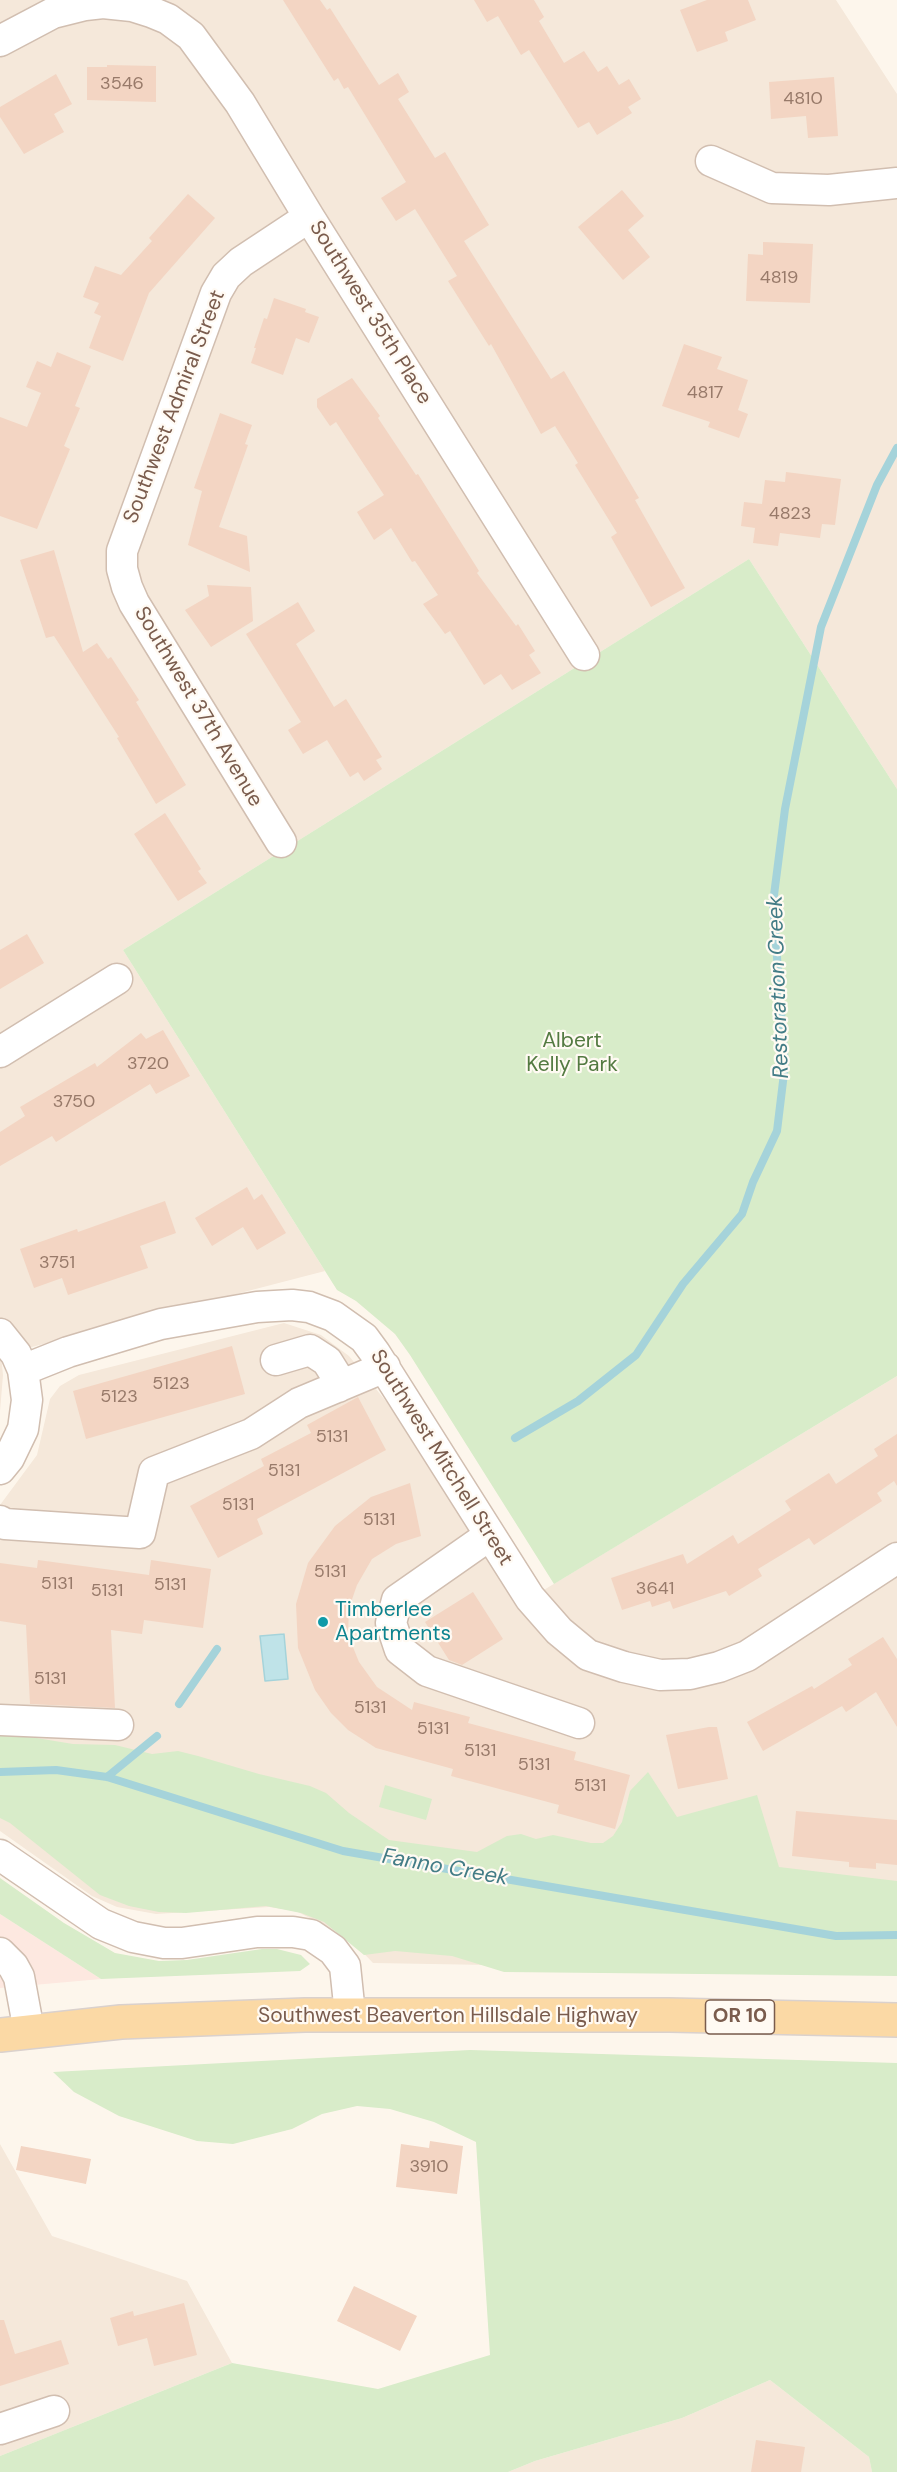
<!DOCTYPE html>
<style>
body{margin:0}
canvas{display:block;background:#fdf6ec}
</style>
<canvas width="897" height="2472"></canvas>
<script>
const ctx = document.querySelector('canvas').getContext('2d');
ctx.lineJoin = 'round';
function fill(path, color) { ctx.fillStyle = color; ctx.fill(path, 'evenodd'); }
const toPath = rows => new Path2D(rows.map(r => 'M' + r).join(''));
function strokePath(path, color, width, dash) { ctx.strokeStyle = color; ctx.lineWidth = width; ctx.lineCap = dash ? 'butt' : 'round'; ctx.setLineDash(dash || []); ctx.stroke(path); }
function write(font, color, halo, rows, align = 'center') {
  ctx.font = font + ' "DM Sans",sans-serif'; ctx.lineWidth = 4.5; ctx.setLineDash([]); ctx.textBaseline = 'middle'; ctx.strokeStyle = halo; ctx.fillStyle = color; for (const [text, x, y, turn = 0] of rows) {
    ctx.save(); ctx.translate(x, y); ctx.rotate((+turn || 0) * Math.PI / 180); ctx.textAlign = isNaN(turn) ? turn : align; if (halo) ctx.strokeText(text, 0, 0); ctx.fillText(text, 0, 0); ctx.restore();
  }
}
const residential = toPath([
 [0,0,836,0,897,94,897,789,749,559,123,950,325,1271,1,1355,3,1375,0,1411],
 [284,1323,321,1335,349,1356,389,1405,519,1605,897,1376,897,1972,373,1963,349,1938,296,1911,269,1907,156,1914,117,1907,92,1896,0,1831,0,1505,37,1455,50,1399,60,1386,79,1375],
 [0,2144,52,2236,187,2281,232,2363,0,2456],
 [770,2380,869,2457,872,2472,508,2472,535,2461,682,2418]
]);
const commercial = toPath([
 [0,1914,101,1979,0,1988]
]);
const green = toPath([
 [749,559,897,789,897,1376,554,1584,410,1355,395,1334,356,1301,337,1290,123,950],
 [0,1732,73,1744,115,1745,152,1754,178,1751,198,1756,259,1774,310,1786,326,1793,349,1813,389,1840,477,1852,507,1836,521,1834,536,1839,553,1835,591,1843,603,1843,613,1836,622,1822,630,1791,648,1772,677,1817,757,1795,779,1867,897,1881,897,1976,504,1972,452,1956,395,1951,364,1955,324,1922,301,1913,266,1906,186,1913,159,1912,129,1906,100,1895,10,1823,0,1818],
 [385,1785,432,1799,426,1820,379,1807],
 [0,1878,64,1923,115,1953,159,1961,187,1960,262,1949,277,1949,301,1955,310,1964,300,1971,101,1979,0,1914],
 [470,2050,897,2063,897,2472,872,2472,869,2457,770,2380,682,2418,535,2461,508,2472,0,2472,0,2456,232,2363,378,2389,490,2355,476,2142,434,2122,390,2109,357,2106,322,2114,292,2129,233,2144,197,2141,119,2116,74,2092,53,2072]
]);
const water = toPath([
 [284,1634,288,1679,265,1681,260,1636,284,1634]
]);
const stream = toPath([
 [515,1438,578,1401,636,1355,683,1284,742,1214,753,1182,777,1131,785,1065,773,903,785,809,821,627,877,485,897,448],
 [179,1704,217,1649],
 [0,1772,56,1770,107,1777,343,1851,836,1936,897,1935],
 [107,1777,157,1736]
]);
const building = toPath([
 [283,0,320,0,327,10,330,8,379,85,398,73,409,92,398,99,435,158,445,152,489,225,464,241,551,379,564,371,639,498,635,500,685,588,651,607,611,537,617,533,575,465,578,463,555,426,541,434,491,344,489,346,448,281,457,276,415,209,396,221,381,198,406,182,348,87,344,89,338,78,334,81],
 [474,0,534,0,544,17,539,21,564,63,584,51,598,72,607,66,619,85,629,79,641,99,628,107,632,113,597,135,589,122,578,128,529,50,521,55,498,16,487,22],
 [707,0,748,0,756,20,725,32,728,41,697,52,680,10],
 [107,65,156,66,156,102,87,100,87,67,107,67],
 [56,74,72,104,54,114,64,132,24,154,0,117,0,107],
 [834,77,838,136,808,138,806,116,771,119,769,82],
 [622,190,644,216,628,230,650,257,623,280,578,227],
 [188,194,215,218,149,293,123,361,89,348,101,316,94,313,99,303,83,297,95,266,121,275,152,241,149,238],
 [763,242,813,244,810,303,746,301,748,254,763,255],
 [274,298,306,309,305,312,319,317,309,343,296,338,283,375,251,363,256,348,254,348,264,318,267,319],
 [684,344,722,357,717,369,748,380,738,410,748,414,739,438,708,427,710,422,662,406],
 [57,352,91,366,75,406,80,408,64,446,70,449,37,529,0,516,0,417,27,427,41,393,26,387,37,361,51,367],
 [352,378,380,416,378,418,416,475,418,474,479,571,477,573,516,626,518,624,535,651,529,655,541,673,512,690,501,674,484,685,450,631,445,634,423,604,438,595,415,561,412,562,391,528,374,540,357,512,384,495,336,422,330,426,317,407,317,399],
 [220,413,252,425,245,444,248,445,219,527,247,536,250,572,188,545,202,491,194,488],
 [786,472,841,479,835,525,822,524,820,538,780,533,778,546,753,543,755,528,741,526,744,502,762,504,765,480,785,482],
 [54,550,83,652,97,643,108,659,111,657,139,700,136,702,186,785,156,804,117,738,119,737,54,636,46,638,20,560],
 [207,585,251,587,253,621,211,647,185,610,209,596],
 [298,602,315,631,296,644,334,707,346,699,382,757,376,760,382,769,364,781,358,772,350,777,327,740,303,754,288,730,301,722,246,634],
 [165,813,201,869,198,871,207,883,178,901,134,834],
 [27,934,44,963,0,989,0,950],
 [163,1030,190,1076,156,1094,150,1084,56,1142,52,1136,0,1166,0,1132,25,1116,20,1107,95,1063,97,1067,141,1033,146,1039],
 [247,1187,254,1200,262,1194,286,1233,257,1250,243,1227,212,1246,195,1218],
 [165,1201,176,1233,140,1246,148,1268,68,1295,62,1278,34,1288,20,1249,77,1229,78,1232],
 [232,1346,245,1394,86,1439,73,1391],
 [358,1397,386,1450,257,1519,263,1534,218,1558,190,1506,264,1466,261,1459,311,1433,307,1425],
 [897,1434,897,1486,894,1481,877,1493,882,1501,814,1545,809,1538,758,1569,762,1576,729,1596,726,1591,673,1609,670,1601,652,1607,650,1601,622,1610,611,1578,683,1554,687,1564,733,1535,738,1544,791,1510,785,1501,829,1473,836,1484,878,1456,874,1449],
 [410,1483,421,1536,396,1544,372,1559,357,1585,349,1608,348,1635,359,1662,377,1687,412,1710,414,1702,470,1717,468,1723,576,1752,574,1760,630,1775,615,1829,557,1813,559,1805,451,1776,453,1769,376,1748,348,1730,331,1713,315,1690,298,1648,296,1604,308,1563,335,1526,371,1497],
 [38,1560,149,1575,151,1560,211,1569,203,1628,144,1620,142,1634,111,1630,115,1708,30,1704,26,1625,0,1621,0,1563,37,1568],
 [473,1592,503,1639,462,1665,449,1660,425,1622],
 [883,1637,897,1659,897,1727,876,1692,846,1712,842,1706,763,1751,747,1722,812,1686,814,1689,852,1665,848,1659],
 [709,1727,717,1727,728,1779,678,1789,666,1735],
 [796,1811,897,1820,897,1865,876,1863,876,1869,849,1867,849,1862,792,1856],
 [430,2141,463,2146,457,2194,396,2187,401,2144,429,2148],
 [21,2146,91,2159,86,2184,16,2170],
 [354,2286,417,2316,400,2351,337,2321],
 [184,2303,197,2355,154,2366,147,2338,118,2346,110,2318,133,2311,134,2316],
 [0,2320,4,2320,15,2354,61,2340,69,2364,0,2386],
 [756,2440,805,2447,801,2472,751,2472]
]);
const minor = toPath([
 [0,41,53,13,85,5,103,3,132,6,151,12,168,19,191,36,240,103,309,217,584,655],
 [711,161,772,188,829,190,897,183],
 [281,842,134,603,127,587,122,569,122,551,216,293,226,276,241,262,309,217],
 [0,1052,117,979],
 [0,1334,16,1354,23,1370,27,1400,23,1429,9,1458,0,1469],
 [276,1360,310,1350,327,1361,337,1377,338,1387],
 [23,1370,68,1352,161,1324,257,1307,292,1305,309,1307,333,1316,364,1338,375,1353,530,1598,559,1631,588,1655,624,1667,660,1675,690,1674,719,1667,747,1656,897,1558],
 [0,1521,5,1524,140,1533,154,1472,251,1434,299,1403,385,1367],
 [490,1535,397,1600,391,1623,400,1650,427,1671,579,1723],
 [0,1720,118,1725],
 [0,1855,101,1924,133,1937,164,1943,182,1943,257,1932,293,1932,311,1935,333,1950,345,1966,350,2014],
 [0,1953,13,1966,19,1977,29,2031],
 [0,2429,54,2411]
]);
const major = toPath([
 [0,2035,121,2022,305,2015,669,2015,897,2020]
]);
const markers = [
 [323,1622,6,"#0f9aa8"]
];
const numberNames = [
 ["3546",122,84],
 ["4810",803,99],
 ["4819",779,278],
 ["4817",705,393],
 ["4823",790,514],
 ["3720",148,1064],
 ["3750",74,1102],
 ["3751",57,1263],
 ["5123",171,1384],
 ["5123",119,1397],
 ["5131",332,1437],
 ["5131",284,1471],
 ["5131",238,1505],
 ["5131",379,1520],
 ["5131",330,1572],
 ["5131",57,1584],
 ["5131",170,1585],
 ["3641",655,1589],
 ["5131",107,1591],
 ["5131",50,1679],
 ["5131",370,1708],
 ["5131",433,1729],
 ["5131",480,1751],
 ["5131",534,1765],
 ["5131",590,1786],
 ["3910",429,2167]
];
const shields = [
 [740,2017,69]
];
const shieldNames = [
 ["OR 10",740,2017]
];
const streetNames = [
 ["Southwest 35th Place",370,313,58],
 ["Southwest Admiral Street",175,407,-69],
 ["Southwest 37th Avenue",198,707,59],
 ["Southwest Mitchell Street",441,1458,58],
 ["Southwest Beaverton Hillsdale Highway",448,2016]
];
const parkNames = [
 ["Albert",572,1041],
 ["Kelly Park",572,1065]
];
const cultureNames = [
 ["Timberlee",335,1610],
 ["Apartments",335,1634]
];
const waterNames = [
 ["Restoration Creek",779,987,-92],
 ["Fanno Creek",445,1868,10]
];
fill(residential, '#f5e8da');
fill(commercial, '#fde8e0');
fill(green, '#d8ecc9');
fill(water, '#bfe3e8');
strokePath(water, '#a5d3da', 1.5);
strokePath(stream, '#a5d3da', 8);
fill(building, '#f3d5c3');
strokePath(minor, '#d1beb0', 33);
strokePath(major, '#dad1cd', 36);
strokePath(minor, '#fff', 30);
strokePath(major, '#fbd9a5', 33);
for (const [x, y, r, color] of markers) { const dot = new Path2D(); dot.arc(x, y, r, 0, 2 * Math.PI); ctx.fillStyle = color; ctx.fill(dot); strokePath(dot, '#fffaf3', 2); }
write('18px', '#987a6a', null, numberNames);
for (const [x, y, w] of shields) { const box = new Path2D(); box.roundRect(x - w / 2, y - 17, w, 34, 4.5); ctx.fillStyle = '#fffaf3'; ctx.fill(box); strokePath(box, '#7a5c4d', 1.5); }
write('bold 20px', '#7a5c4d', null, shieldNames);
write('21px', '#7a5c4d', '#fffaf3', streetNames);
write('21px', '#537a41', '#fffaf3', parkNames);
write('21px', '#0d838f', '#fffaf3', cultureNames, 'left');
write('italic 22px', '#437c86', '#fffaf3', waterNames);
</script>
